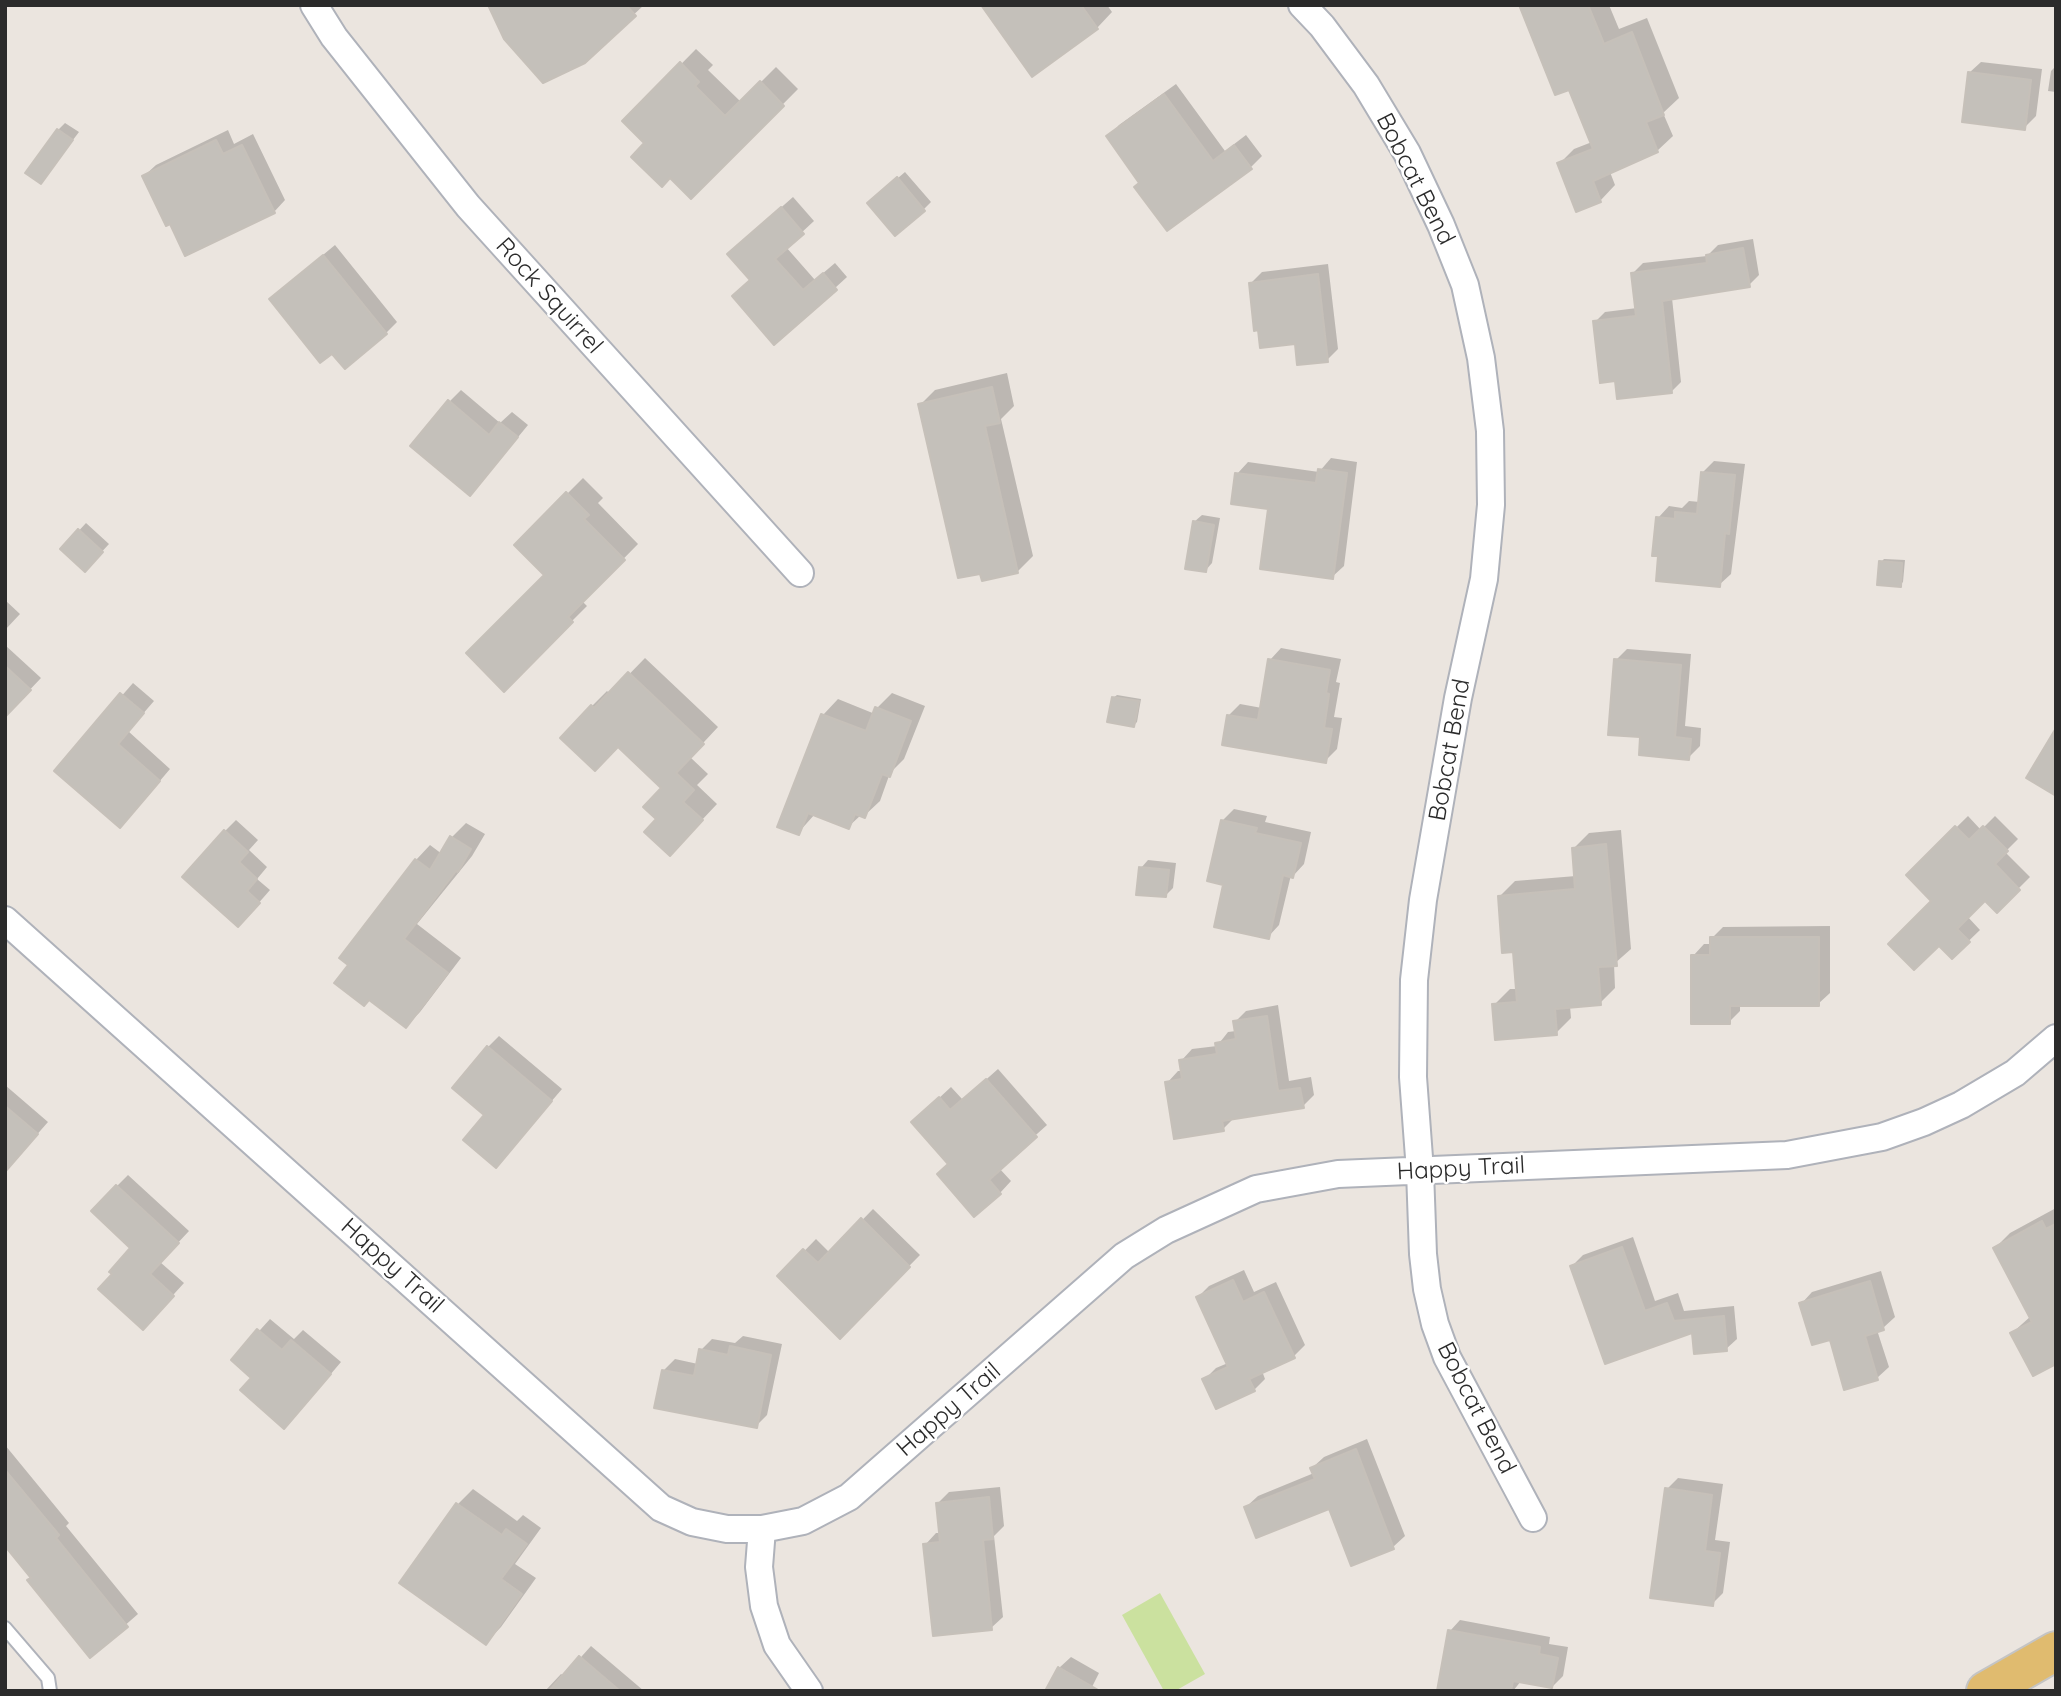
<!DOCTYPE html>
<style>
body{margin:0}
#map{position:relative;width:2061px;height:1696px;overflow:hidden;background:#ebe5df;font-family:Quicksand,sans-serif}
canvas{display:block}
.frame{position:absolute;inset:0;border:7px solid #2b2b2b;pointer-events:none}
</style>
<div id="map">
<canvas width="2061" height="1696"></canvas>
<div class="frame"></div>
</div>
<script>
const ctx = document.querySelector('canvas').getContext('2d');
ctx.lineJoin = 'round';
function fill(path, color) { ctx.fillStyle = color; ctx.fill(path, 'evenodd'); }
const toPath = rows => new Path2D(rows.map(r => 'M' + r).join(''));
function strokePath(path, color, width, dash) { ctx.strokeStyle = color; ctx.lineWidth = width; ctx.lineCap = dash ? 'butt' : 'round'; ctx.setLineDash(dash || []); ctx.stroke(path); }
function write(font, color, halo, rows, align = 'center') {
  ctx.font = font + ' Quicksand,sans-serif'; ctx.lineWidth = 5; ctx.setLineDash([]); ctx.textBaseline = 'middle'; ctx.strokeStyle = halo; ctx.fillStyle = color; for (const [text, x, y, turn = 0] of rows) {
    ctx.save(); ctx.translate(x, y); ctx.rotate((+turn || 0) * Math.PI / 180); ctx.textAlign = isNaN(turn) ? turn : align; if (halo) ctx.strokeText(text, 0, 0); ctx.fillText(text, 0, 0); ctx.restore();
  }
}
const pitch = toPath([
 [1160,1593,1205,1674,1175,1691,1164,1691,1122,1615]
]);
const shadow = toPath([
 [489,5,644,5,584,61],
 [983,5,1107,5,1112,12,1097,28,1033,74],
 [1521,5,1609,5,1619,29,1647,18,1679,98,1663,113,1673,136,1657,151,1610,172,1615,185,1600,201,1559,164,1574,149,1592,142,1570,87],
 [696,49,713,65,708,70,741,102,776,67,798,89,691,197,647,143,625,121],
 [1981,62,2042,69,2036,116,2024,128,1969,73],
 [2054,68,2056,68,2056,92,2048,91,2051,71],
 [1176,84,1225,151,1246,135,1262,156,1250,168,1141,183,1108,137,1119,125],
 [65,123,79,132,41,182,58,130],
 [228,130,234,144,253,134,285,200,274,212,144,176,156,165],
 [905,172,931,202,924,209,877,196],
 [793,197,814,221,786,247,815,280,835,263,847,277,775,343,741,243],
 [1753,239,1759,275,1749,285,1672,298,1681,382,1671,392,1617,379,1595,322,1605,312,1637,308,1633,273,1643,263,1707,256,1718,245],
 [335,245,397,322,386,333,283,288],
 [1328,264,1338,349,1327,360,1296,342,1251,283,1262,272],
 [1007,373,1014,406,1001,419,1033,556,1018,571,920,405,935,390],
 [461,390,500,423,512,412,528,425,481,482,450,401],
 [1331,458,1357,462,1344,566,1332,577,1270,507,1237,474,1248,462,1319,472],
 [1714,461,1745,464,1731,574,1719,585,1660,555,1658,518,1669,506,1682,508,1689,501,1700,502,1703,472],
 [583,478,603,498,598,503,638,544,582,601,587,606,504,689,546,575,516,545],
 [1202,515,1220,518,1212,563,1205,571,1194,522],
 [86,523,109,544,85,570,62,549],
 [1884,559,1905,560,1903,582,1900,585,1881,562],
 [5,600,20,614,5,630],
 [5,645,41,678,5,716],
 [1281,648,1341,659,1336,682,1340,683,1334,717,1342,718,1337,749,1325,761,1229,715,1240,704,1262,708,1270,660],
 [1627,649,1691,654,1685,726,1701,728,1700,746,1688,758,1642,736,1616,660],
 [645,658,718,727,690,757,708,774,697,785,717,804,685,838,658,819,663,787,592,706,607,691,610,694],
 [133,683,154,701,128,731,170,769,131,815,56,771],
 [892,693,925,706,904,759,890,773,880,801,864,816,861,815,848,827,815,814,798,833,823,715,838,699,875,714,877,708],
 [1117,695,1141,699,1137,722,1134,725,1113,698],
 [1234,809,1267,816,1265,822,1311,832,1304,864,1293,876,1291,875,1279,925,1268,937,1222,821],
 [1968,816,1981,830,1995,816,2018,839,2005,852,2030,877,1997,910,1985,898,1967,916,1980,930,1952,957,1934,901,1908,875],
 [236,820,258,840,249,850,267,867,257,879,270,890,249,914,225,831],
 [466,823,485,834,472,856,417,924,461,958,420,1012,406,1026,350,965,416,860,430,845,442,854,452,837],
 [1621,830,1631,949,1614,964,1615,988,1600,1003,1570,1006,1571,1018,1556,1033,1494,1005,1510,989,1518,989,1514,950,1499,897,1515,881,1576,876,1574,848,1589,833],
 [1148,860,1176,863,1173,888,1166,895,1141,868],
 [1830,926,1830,993,1818,1004,1740,1004,1740,1011,1729,1022,1693,956,1704,944,1712,944,1712,938,1723,927],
 [1278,1005,1289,1081,1311,1077,1314,1095,1303,1106,1234,1118,1223,1129,1167,1083,1178,1071,1182,1071,1181,1061,1192,1049,1217,1046,1228,1032,1236,1031,1235,1022,1246,1011],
 [499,1036,562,1089,496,1166,486,1115,488,1047],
 [998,1069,1047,1125,999,1168,1011,1181,1000,1193,949,1163,925,1111,951,1087,963,1100],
 [5,1085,48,1122,5,1171],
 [128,1175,189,1231,160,1262,184,1283,154,1316,114,1274,133,1248,117,1186],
 [2056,1208,2056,1362,2012,1333,2031,1316,1995,1248,2010,1233],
 [873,1209,920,1255,840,1336,780,1276,816,1239,830,1253],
 [1633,1237,1655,1301,1678,1293,1684,1311,1734,1306,1737,1339,1726,1349,1694,1330,1606,1362,1572,1266,1583,1255],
 [1244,1270,1254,1292,1276,1282,1305,1345,1294,1356,1262,1371,1265,1379,1254,1390,1204,1380,1216,1368,1228,1363,1198,1297,1209,1286],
 [1881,1271,1895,1317,1883,1328,1877,1330,1889,1367,1877,1378,1831,1337,1801,1304,1812,1292],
 [270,1319,294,1339,303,1330,341,1362,296,1415,233,1360],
 [743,1336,782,1344,767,1415,756,1426,664,1370,675,1359,698,1364,701,1350,712,1339,735,1343],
 [1367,1439,1405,1536,1393,1547,1352,1564,1330,1506,1246,1507,1258,1496,1314,1473,1312,1468,1324,1457],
 [5,1445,69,1523,66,1526,138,1614,91,1655,5,1544],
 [1678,1478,1723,1484,1715,1540,1730,1542,1723,1593,1712,1604,1667,1489],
 [1000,1487,1004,1526,994,1536,1003,1617,991,1628,925,1545,936,1533,941,1533,938,1503,949,1492],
 [473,1489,517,1521,523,1515,541,1528,515,1564,536,1578,501,1627,486,1643,401,1583,458,1504],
 [1460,1620,1550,1637,1549,1644,1568,1647,1563,1676,1552,1687,1521,1681,1513,1691,1438,1691,1450,1631],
 [591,1646,644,1691,545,1691,561,1674,564,1676],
 [1071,1657,1099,1673,1090,1691,1059,1668]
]);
const building = toPath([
 [488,5,626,5,636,16,585,63,543,83,504,39,488,5],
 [981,5,1081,5,1098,29,1032,77,981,5],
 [1519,5,1588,5,1604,44,1632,32,1664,115,1646,122,1658,152,1593,181,1601,202,1576,212,1557,163,1593,149,1569,90,1555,95,1519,5],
 [680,62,699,82,695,86,725,116,760,81,784,106,691,199,670,178,662,187,631,157,644,143,622,121,680,62],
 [1968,72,2031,80,2025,130,1962,122,1968,72],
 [1164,94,1213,161,1234,145,1252,169,1167,231,1134,187,1139,183,1106,136,1164,94],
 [57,129,73,140,41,184,25,173,57,129],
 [216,140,223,154,242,145,275,213,185,256,170,224,166,226,142,176,216,140],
 [897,177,925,211,895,236,867,203,897,177],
 [781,207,804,234,775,259,803,290,823,273,837,290,774,345,732,296,750,280,727,254,781,207],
 [1743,248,1750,287,1662,301,1672,393,1617,399,1615,381,1600,383,1593,321,1636,316,1631,273,1707,263,1706,255,1743,248],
 [323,255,387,334,345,369,332,354,320,363,269,299,323,255],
 [1318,274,1328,362,1297,365,1295,344,1260,348,1258,330,1254,331,1249,283,1318,274],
 [992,387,1000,423,985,426,1018,573,982,581,980,574,958,578,918,404,992,387],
 [448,400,489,435,499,422,518,437,470,496,410,446,448,400],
 [1318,469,1347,473,1333,579,1260,569,1268,509,1231,504,1235,473,1316,483,1318,469],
 [1701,472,1735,475,1729,534,1725,533,1720,587,1656,581,1658,556,1652,556,1656,517,1675,519,1675,512,1697,514,1701,472],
 [566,492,589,515,584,519,625,560,568,617,573,622,504,692,466,653,544,575,514,545,566,492],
 [1193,521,1214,525,1206,572,1185,569,1193,521],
 [78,529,103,552,85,572,60,549,78,529],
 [1879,561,1902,563,1901,587,1877,585,1879,561],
 [1268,659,1330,670,1326,693,1329,694,1324,728,1332,729,1326,763,1222,745,1227,715,1258,720,1268,659],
 [1614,659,1681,665,1675,737,1691,739,1689,760,1639,755,1640,737,1608,735,1614,659],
 [5,666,31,690,5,717,5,666],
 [628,672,704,744,676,773,694,790,683,802,703,820,670,856,644,832,656,819,643,807,661,788,618,747,595,771,560,738,591,705,594,708,628,672],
 [120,693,144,713,118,744,160,781,120,828,54,771,120,693],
 [1112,697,1139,701,1134,727,1107,722,1112,697],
 [875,707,911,721,890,777,882,774,865,818,855,814,849,829,808,813,799,835,777,827,821,714,866,731,875,707],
 [2056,728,2056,796,2026,778,2056,728],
 [1221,820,1257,828,1255,833,1301,843,1293,878,1283,875,1269,939,1214,927,1223,885,1207,881,1221,820],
 [1955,826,1969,840,1983,826,2008,851,1995,864,2020,890,1997,913,1985,901,1957,929,1970,942,1952,959,1939,946,1914,970,1888,944,1931,901,1906,875,1955,826],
 [224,830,248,852,239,862,257,879,247,891,260,903,238,927,182,877,224,830],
 [450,836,471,849,458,872,456,871,404,939,448,973,406,1028,369,1000,364,1006,334,983,348,965,339,958,415,859,430,870,450,836],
 [1606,844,1617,966,1598,967,1601,1005,1555,1009,1557,1035,1495,1040,1492,1004,1517,1002,1513,952,1502,953,1498,896,1575,889,1572,848,1606,844],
 [1139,867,1169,870,1166,897,1136,895,1139,867],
 [1710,937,1819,937,1819,1006,1730,1006,1730,1024,1691,1024,1691,955,1710,955,1710,937],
 [1267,1016,1278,1091,1300,1088,1304,1108,1222,1121,1224,1131,1174,1139,1165,1082,1182,1079,1179,1060,1217,1054,1215,1043,1236,1039,1233,1021,1267,1016],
 [487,1046,552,1101,496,1168,463,1140,484,1115,452,1088,487,1046],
 [986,1079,1037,1137,989,1180,1001,1194,974,1217,937,1174,948,1164,911,1122,939,1097,950,1110,986,1079],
 [5,1106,38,1134,5,1172,5,1106],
 [116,1185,179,1243,150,1274,174,1296,143,1330,98,1289,112,1274,109,1272,130,1248,91,1211,116,1185],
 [861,1218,910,1267,840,1339,777,1276,803,1249,818,1263,861,1218],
 [2042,1221,2046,1229,2056,1224,2056,1364,2033,1376,2010,1333,2032,1322,1993,1248,2042,1221],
 [1622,1247,1645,1311,1667,1303,1674,1321,1724,1316,1727,1351,1694,1354,1692,1333,1605,1364,1570,1266,1622,1247],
 [1233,1280,1243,1302,1264,1292,1295,1358,1249,1379,1255,1391,1216,1409,1202,1379,1228,1367,1196,1297,1233,1280],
 [1870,1281,1884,1330,1865,1336,1878,1380,1844,1390,1830,1340,1812,1345,1799,1303,1870,1281],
 [257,1329,282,1350,291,1340,331,1374,284,1429,240,1390,251,1378,231,1360,257,1329],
 [730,1346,771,1355,757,1428,654,1408,662,1370,694,1376,699,1349,728,1355,730,1346],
 [1356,1449,1394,1549,1351,1566,1329,1509,1256,1538,1244,1507,1315,1479,1310,1468,1356,1449],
 [5,1470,59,1535,56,1538,128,1627,90,1658,27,1580,31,1578,5,1546,5,1470],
 [1665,1488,1712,1495,1705,1551,1720,1553,1713,1606,1650,1598,1665,1488],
 [989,1497,993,1539,983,1540,992,1630,933,1636,923,1544,940,1542,936,1503,989,1497],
 [456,1503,502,1535,506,1529,527,1544,501,1579,522,1594,486,1645,399,1583,456,1503],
 [1448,1630,1540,1647,1539,1654,1558,1658,1552,1688,1513,1681,1511,1691,1437,1691,1448,1630],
 [579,1656,620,1691,549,1691,579,1656],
 [1058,1667,1100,1691,1045,1691,1058,1667]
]);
const lane = toPath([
 [5,1628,48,1678,50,1691]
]);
const street = toPath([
 [314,5,334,37,468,206,800,573],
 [1302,5,1322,26,1366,85,1407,153,1441,225,1465,285,1481,358,1490,431,1491,505,1484,579,1458,698,1423,900,1414,980,1413,1077,1420,1171,1423,1254,1427,1289,1435,1324,1447,1357,1533,1518],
 [5,920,661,1508,692,1522,727,1529,762,1529,803,1521,849,1497,1124,1256,1166,1230,1256,1189,1338,1174,1787,1155,1882,1137,1924,1122,1961,1105,2015,1073,2056,1038],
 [762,1529,759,1567,764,1606,777,1645,809,1691]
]);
const primary = toPath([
 [1986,1691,2056,1651]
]);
const streetNames = [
 ["Bobcat Bend",1415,179,63],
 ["Rock Squirrel",549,296,48],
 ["Bobcat Bend",1450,750,-80],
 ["Happy Trail",1461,1169,-3],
 ["Happy Trail",392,1266,42],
 ["Bobcat Bend",1476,1408,63],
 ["Happy Trail",949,1410,-41]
];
fill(pitch, '#cbe19f');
fill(shadow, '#0003');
fill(building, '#c4c0ba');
strokePath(building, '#c6c0b9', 2);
strokePath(lane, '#afb2ba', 16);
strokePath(street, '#afb2ba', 30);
strokePath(primary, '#c4c4c4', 42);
strokePath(lane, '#fff', 12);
strokePath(street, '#fff', 26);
strokePath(primary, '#e0bb6f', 38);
write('24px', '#2b2b2b', '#fff', streetNames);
</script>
